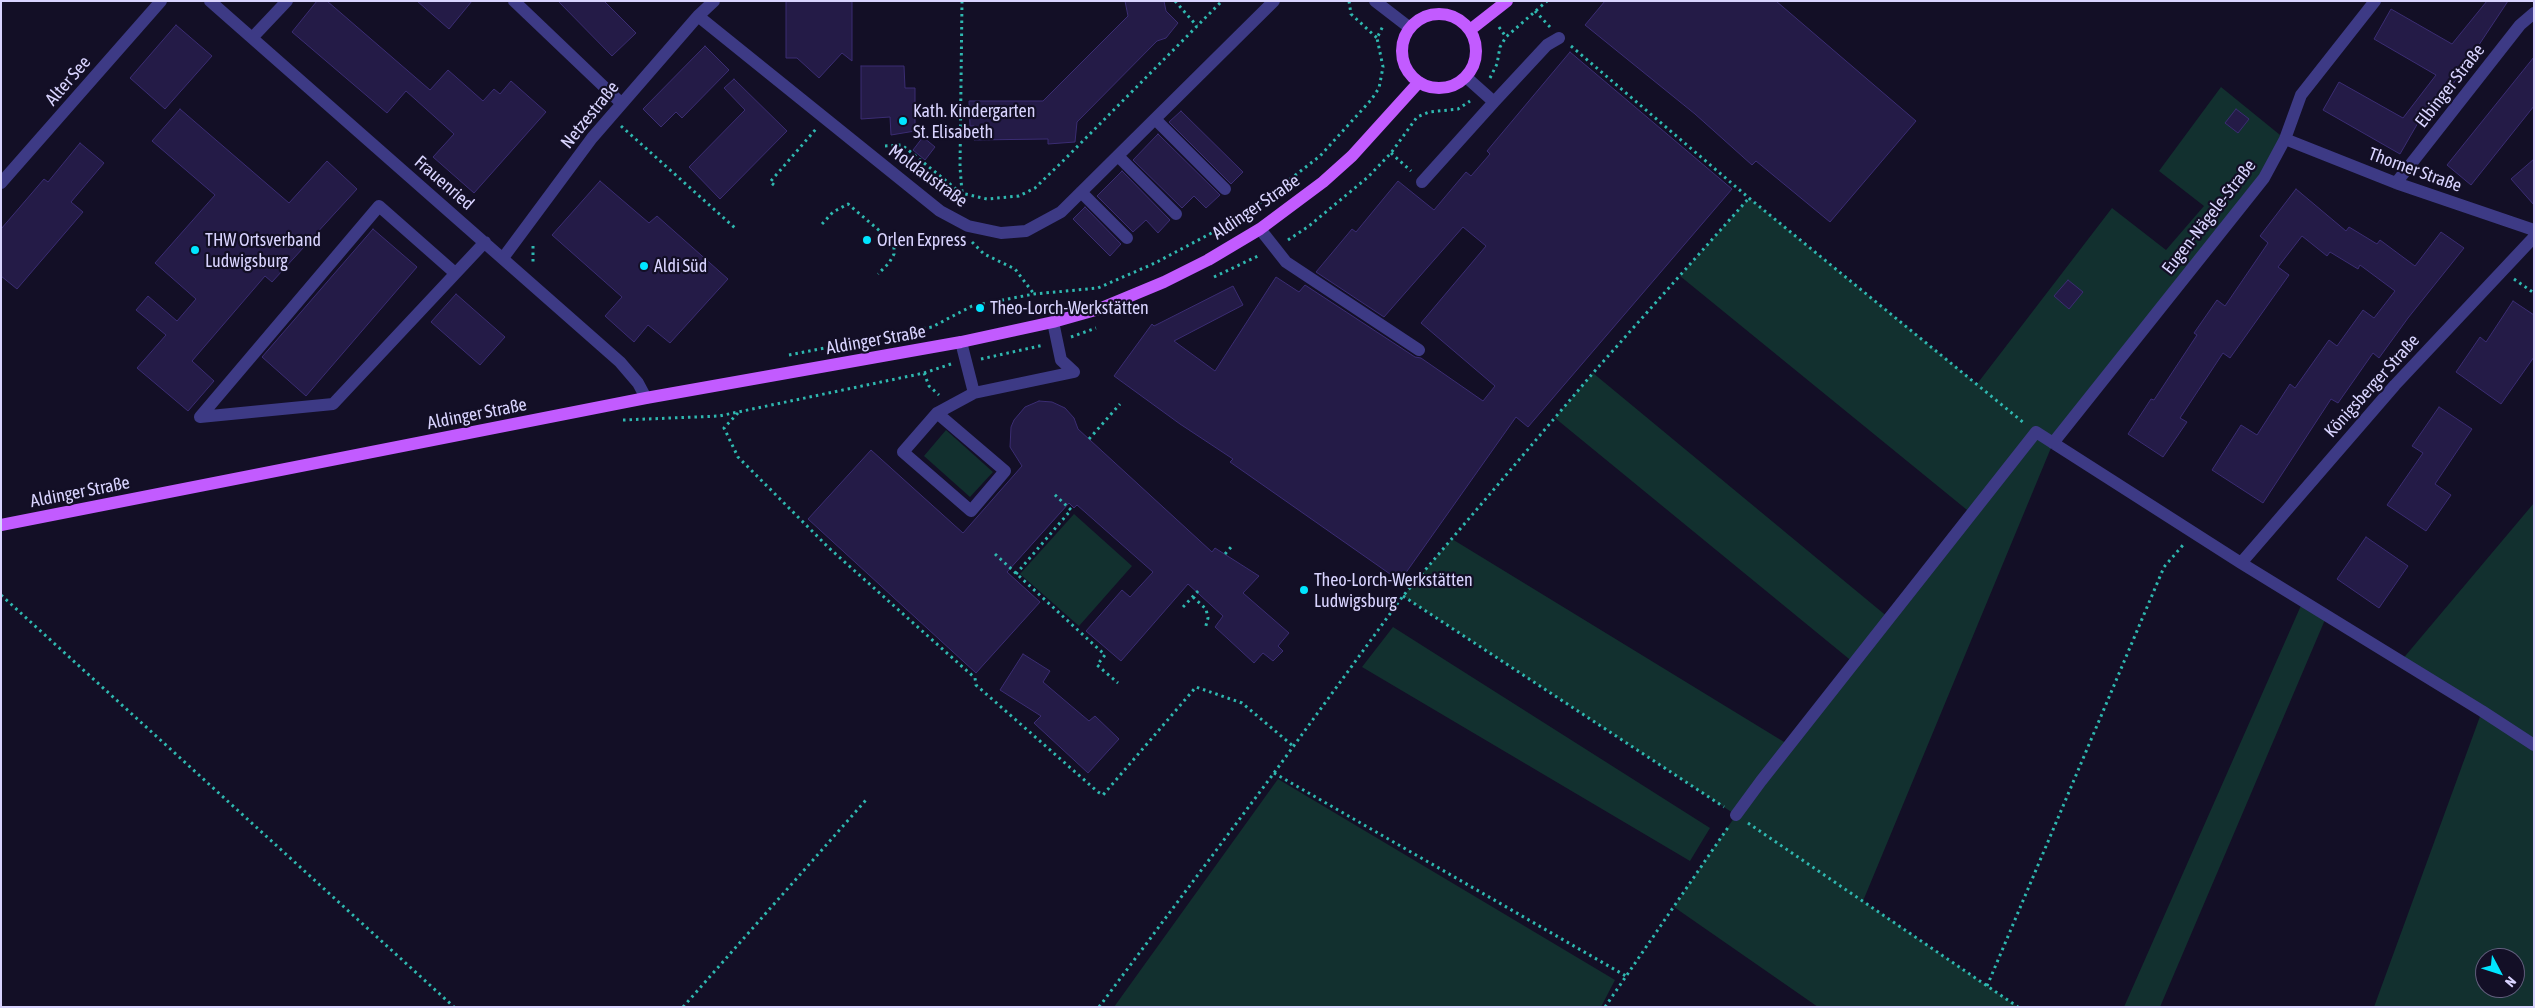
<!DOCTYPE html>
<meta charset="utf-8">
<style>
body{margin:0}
#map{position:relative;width:2535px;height:1008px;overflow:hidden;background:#130f26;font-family:"Asap Condensed",sans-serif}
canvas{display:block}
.frame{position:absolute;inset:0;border:2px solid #d9d4ff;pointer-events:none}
.north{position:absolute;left:2475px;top:948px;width:50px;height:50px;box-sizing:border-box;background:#130f26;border:1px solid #625e7d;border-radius:50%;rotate:130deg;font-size:14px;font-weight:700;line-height:20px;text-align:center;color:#d9d4ff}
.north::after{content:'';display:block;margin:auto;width:18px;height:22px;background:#00e5ff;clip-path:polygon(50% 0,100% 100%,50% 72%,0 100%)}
</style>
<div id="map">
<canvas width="2535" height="1008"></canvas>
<div class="frame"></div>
<div class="north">N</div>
</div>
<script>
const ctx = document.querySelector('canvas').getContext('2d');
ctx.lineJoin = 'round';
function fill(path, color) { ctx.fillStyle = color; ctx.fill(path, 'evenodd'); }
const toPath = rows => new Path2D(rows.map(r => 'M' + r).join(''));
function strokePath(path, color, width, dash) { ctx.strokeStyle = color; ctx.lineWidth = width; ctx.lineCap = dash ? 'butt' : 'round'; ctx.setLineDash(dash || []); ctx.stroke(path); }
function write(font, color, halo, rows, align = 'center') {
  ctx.font = font + ' "Asap Condensed",sans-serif'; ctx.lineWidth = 4.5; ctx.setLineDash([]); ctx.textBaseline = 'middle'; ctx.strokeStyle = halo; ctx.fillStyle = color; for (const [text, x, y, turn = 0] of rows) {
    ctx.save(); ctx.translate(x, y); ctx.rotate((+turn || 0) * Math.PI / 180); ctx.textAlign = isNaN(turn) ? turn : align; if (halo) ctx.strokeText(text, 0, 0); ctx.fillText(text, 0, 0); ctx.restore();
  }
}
const green = toPath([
 [2221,87,2285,139,2264,178,2053,443,1863,901,2018,1007,1818,1007,1674,907,1736,815,1403,596,1452,539,1789,745,1854,663,1555,418,1593,373,1889,618,1972,514,1680,276,1749,198,1977,384,2112,208,2166,250,2204,206,2159,171],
 [946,430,993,472,970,497,924,456],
 [2534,503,2534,1007,2374,1007,2482,711,2401,661],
 [2485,958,2515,958,2515,988,2485,988],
 [1074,514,1132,566,1079,626,1020,574],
 [2303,601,2327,615,2160,1007,2124,1007],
 [1393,627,1710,828,1690,861,1362,667],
 [1278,779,1615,980,1601,1007,1114,1007]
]);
const building = toPath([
 [317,1,327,1,430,90,448,70,483,101,494,89,500,94,511,81,546,112,474,193,433,157,454,134,406,91,387,113,292,32,317,1],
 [417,1,472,1,449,29,417,1],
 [558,1,604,1,636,33,612,56,558,1],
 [786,1,852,1,852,61,842,53,819,78,797,58,786,58,786,1],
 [1125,1,1164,1,1166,11,1178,23,1166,38,1157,41,1077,122,1075,142,1048,144,1048,139,974,140,974,126,970,126,969,101,1043,101,1128,16,1125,1],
 [1605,1,1776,1,1916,121,1830,222,1756,161,1752,165,1695,114,1585,25,1605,1],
 [2487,1,2508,1,2453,84,2422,124,2419,121,2400,154,2323,110,2339,82,2403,118,2436,75,2374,39,2391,9,2452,44,2487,1],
 [176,25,212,56,165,109,130,78,176,25],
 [705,46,729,70,682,118,676,112,661,127,643,109,705,46],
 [1570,52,1732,189,1528,427,1516,417,1400,581,1230,462,1233,459,1180,424,1114,376,1152,324,1154,326,1233,286,1243,305,1174,341,1215,371,1276,277,1299,292,1305,285,1415,357,1421,358,1483,401,1495,386,1421,323,1486,246,1463,227,1384,317,1316,272,1352,229,1356,232,1398,181,1434,210,1466,172,1471,176,1490,154,1487,151,1570,52],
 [2534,57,2534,106,2471,185,2447,165,2534,57],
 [861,66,904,66,905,88,915,88,915,131,891,135,890,117,861,119,861,66],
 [734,79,787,131,720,199,689,167,745,110,724,88,734,79],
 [180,109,289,203,327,161,357,189,272,282,265,276,192,361,214,381,188,411,137,368,166,335,136,310,148,296,177,321,196,299,155,263,215,195,152,141,180,109],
 [2236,109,2249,119,2238,133,2225,123,2236,109],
 [1181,111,1243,172,1231,184,1169,122,1181,111],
 [1158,134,1220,195,1206,208,1194,196,1182,208,1133,160,1158,134],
 [923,137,935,147,925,160,913,150,923,137],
 [80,143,104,163,71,202,83,212,17,289,1,276,1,229,44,179,48,182,80,143],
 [2534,159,2534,205,2511,179,2534,159],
 [1122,171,1170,220,1158,233,1146,220,1133,232,1097,196,1122,171],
 [600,181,649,223,657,216,728,279,670,343,648,325,634,342,605,316,622,297,552,235,600,181],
 [2296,189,2346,231,2349,227,2377,244,2380,240,2415,266,2441,232,2464,248,2408,318,2379,358,2373,353,2338,403,2331,399,2263,503,2212,470,2241,425,2257,435,2290,384,2295,388,2329,340,2337,346,2363,310,2374,318,2395,291,2360,265,2358,269,2330,252,2327,256,2302,236,2278,267,2289,275,2230,358,2223,353,2180,418,2187,422,2163,457,2128,434,2151,399,2154,400,2197,335,2194,333,2217,300,2225,306,2268,243,2260,236,2296,189],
 [1085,207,1121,244,1110,256,1073,219,1085,207],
 [373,229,417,267,306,396,262,357,373,229],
 [2068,280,2083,292,2069,309,2054,296,2068,280],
 [456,294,505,337,480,365,431,322,456,294],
 [2513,301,2534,315,2534,357,2501,404,2456,372,2480,337,2486,342,2513,301],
 [1039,401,1052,402,1065,408,1074,418,1078,429,1212,552,1215,548,1259,576,1243,593,1289,633,1278,646,1283,651,1273,661,1263,653,1254,663,1215,627,1223,616,1188,584,1121,661,1086,631,1122,590,1130,597,1153,572,1077,505,1074,508,1069,503,1007,572,1040,602,976,673,808,519,871,450,963,533,1022,466,1010,447,1011,427,1014,420,1025,407,1039,401],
 [2439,407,2472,429,2435,484,2451,495,2426,531,2387,505,2423,453,2412,446,2439,407],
 [2366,537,2408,566,2379,608,2337,579,2366,537],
 [1023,654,1050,671,1043,682,1089,721,1095,716,1119,739,1088,773,1034,723,1041,716,1000,690,1023,654]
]);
const path = toPath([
 [962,1,960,167,963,205],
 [1175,1,1197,26],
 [1349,1,1351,14,1377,38],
 [1535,11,1550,27],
 [1499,27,1506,37],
 [1571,46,1749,198,2024,423],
 [1490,78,1497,64,1500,47,1506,37,1547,1],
 [621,126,735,228],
 [885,146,902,145,961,193,987,199,1019,196,1035,188,1065,159,1222,1],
 [1391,153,1411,171],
 [774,185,770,182,816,129],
 [822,224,833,212,848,204,894,243,894,254,889,263,878,274],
 [1288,240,1309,226,1368,177,1391,153,1417,117,1429,112,1458,109,1470,101],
 [972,242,984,254,1015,269,1034,294],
 [533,246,533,264],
 [1214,277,1260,255],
 [2514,279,2534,293],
 [1071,337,1096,328],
 [789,355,932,327,972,306,1034,294,1098,288,1155,263,1221,228,1253,208,1320,156,1371,100,1379,88,1383,67,1377,38,1383,26],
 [981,359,1044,345],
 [924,373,929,386,939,395],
 [738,413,724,428,738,457,829,548,975,678,976,685,1098,792,1103,795,1196,687,1242,703,1293,746],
 [623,420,719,416,924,373,951,364],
 [1089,439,1120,404],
 [995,554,1105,655,1097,665,1118,683],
 [1225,554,1232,546],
 [1016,574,1071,510,1053,493],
 [1,595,454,1007],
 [1403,596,1724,807],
 [1193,597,1206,609,1208,618,1205,629],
 [1183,607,1200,589],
 [1274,773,1626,976],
 [1748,823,2018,1007],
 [1987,986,2164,567,2183,545],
 [683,1007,866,800],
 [1099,1007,1274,773,1403,596,1593,373,1749,198],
 [1605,1007,1729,826]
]);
const minor = toPath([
 [210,1,620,362,638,383,646,398],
 [514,1,621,103],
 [1375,1,1410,28],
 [698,16,940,211,968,226,1001,233,1026,231,1061,212,1274,1],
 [252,38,287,1],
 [1494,102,1547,45,1559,38],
 [1155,119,1225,189],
 [2285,139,2396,183,2534,230],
 [1118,156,1176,214],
 [1422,182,1494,102,1466,77],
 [1,183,161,1],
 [2396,183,2520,25,2534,13],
 [1081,192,1127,238],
 [1260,229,1286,262,1419,350],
 [503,258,592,138,698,16,714,1],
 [455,273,379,206,200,417,333,404,485,242],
 [961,342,974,393,1074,372,1061,360,1053,322],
 [937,413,1005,471,971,511,903,452,937,413,974,393],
 [2053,443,2264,178,2285,139,2301,95,2375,1],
 [2241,563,2395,385,2534,237],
 [1736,815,1761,781,2036,432,2241,563,2482,711,2534,745]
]);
const major = toPath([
 '1402 51a37 37 0 1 1 74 0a37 37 0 1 1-74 0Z',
 [1470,30,1507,1],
 [1,525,646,398,961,342,1053,322,1099,309,1164,282,1208,260,1260,229,1323,182,1352,156,1419,82]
]);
const markers = [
 [903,121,5,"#00e5ff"],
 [867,240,5,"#00e5ff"],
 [195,250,5,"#00e5ff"],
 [644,266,5,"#00e5ff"],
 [980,308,5,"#00e5ff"],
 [1304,590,5,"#00e5ff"]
];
const streetNames = [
 ["Alter See",68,81,-49],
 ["Elbinger Straße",2450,86,-52],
 ["Netzestraße",590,115,-51],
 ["Thorner Straße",2415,170,20],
 ["Moldaustraße",928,176,36],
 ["Frauenried",444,183,41],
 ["Aldinger Straße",1256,207,-34],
 ["Eugen-Nägele-Straße",2209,217,-52],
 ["Aldinger Straße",876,340,-10],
 ["Königsberger Straße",2372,386,-48],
 ["Aldinger Straße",477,414,-11],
 ["Aldinger Straße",80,492,-11]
];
const poiNames = [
 ["Kath. Kindergarten",913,111],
 ["St. Elisabeth",913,132],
 ["THW Ortsverband",205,240],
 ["Ludwigsburg",205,261],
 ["Orlen Express",877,240],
 ["Aldi Süd",654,266],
 ["Theo-Lorch-Werkstätten",990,308],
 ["Theo-Lorch-Werkstätten",1314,580],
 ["Ludwigsburg",1314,601]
];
fill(green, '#12302f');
fill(building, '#241b47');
strokePath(building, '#3b2d73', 1);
strokePath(path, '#2fb8b0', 3, [2.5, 4]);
strokePath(minor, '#3d3a85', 12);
strokePath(major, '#c25bff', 12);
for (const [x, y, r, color] of markers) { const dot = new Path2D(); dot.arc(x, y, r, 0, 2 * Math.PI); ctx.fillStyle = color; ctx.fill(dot); strokePath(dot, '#130f26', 2); }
write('18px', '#d9d4ff', '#130f26', streetNames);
write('18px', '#d9d4ff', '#130f26', poiNames, 'left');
</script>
